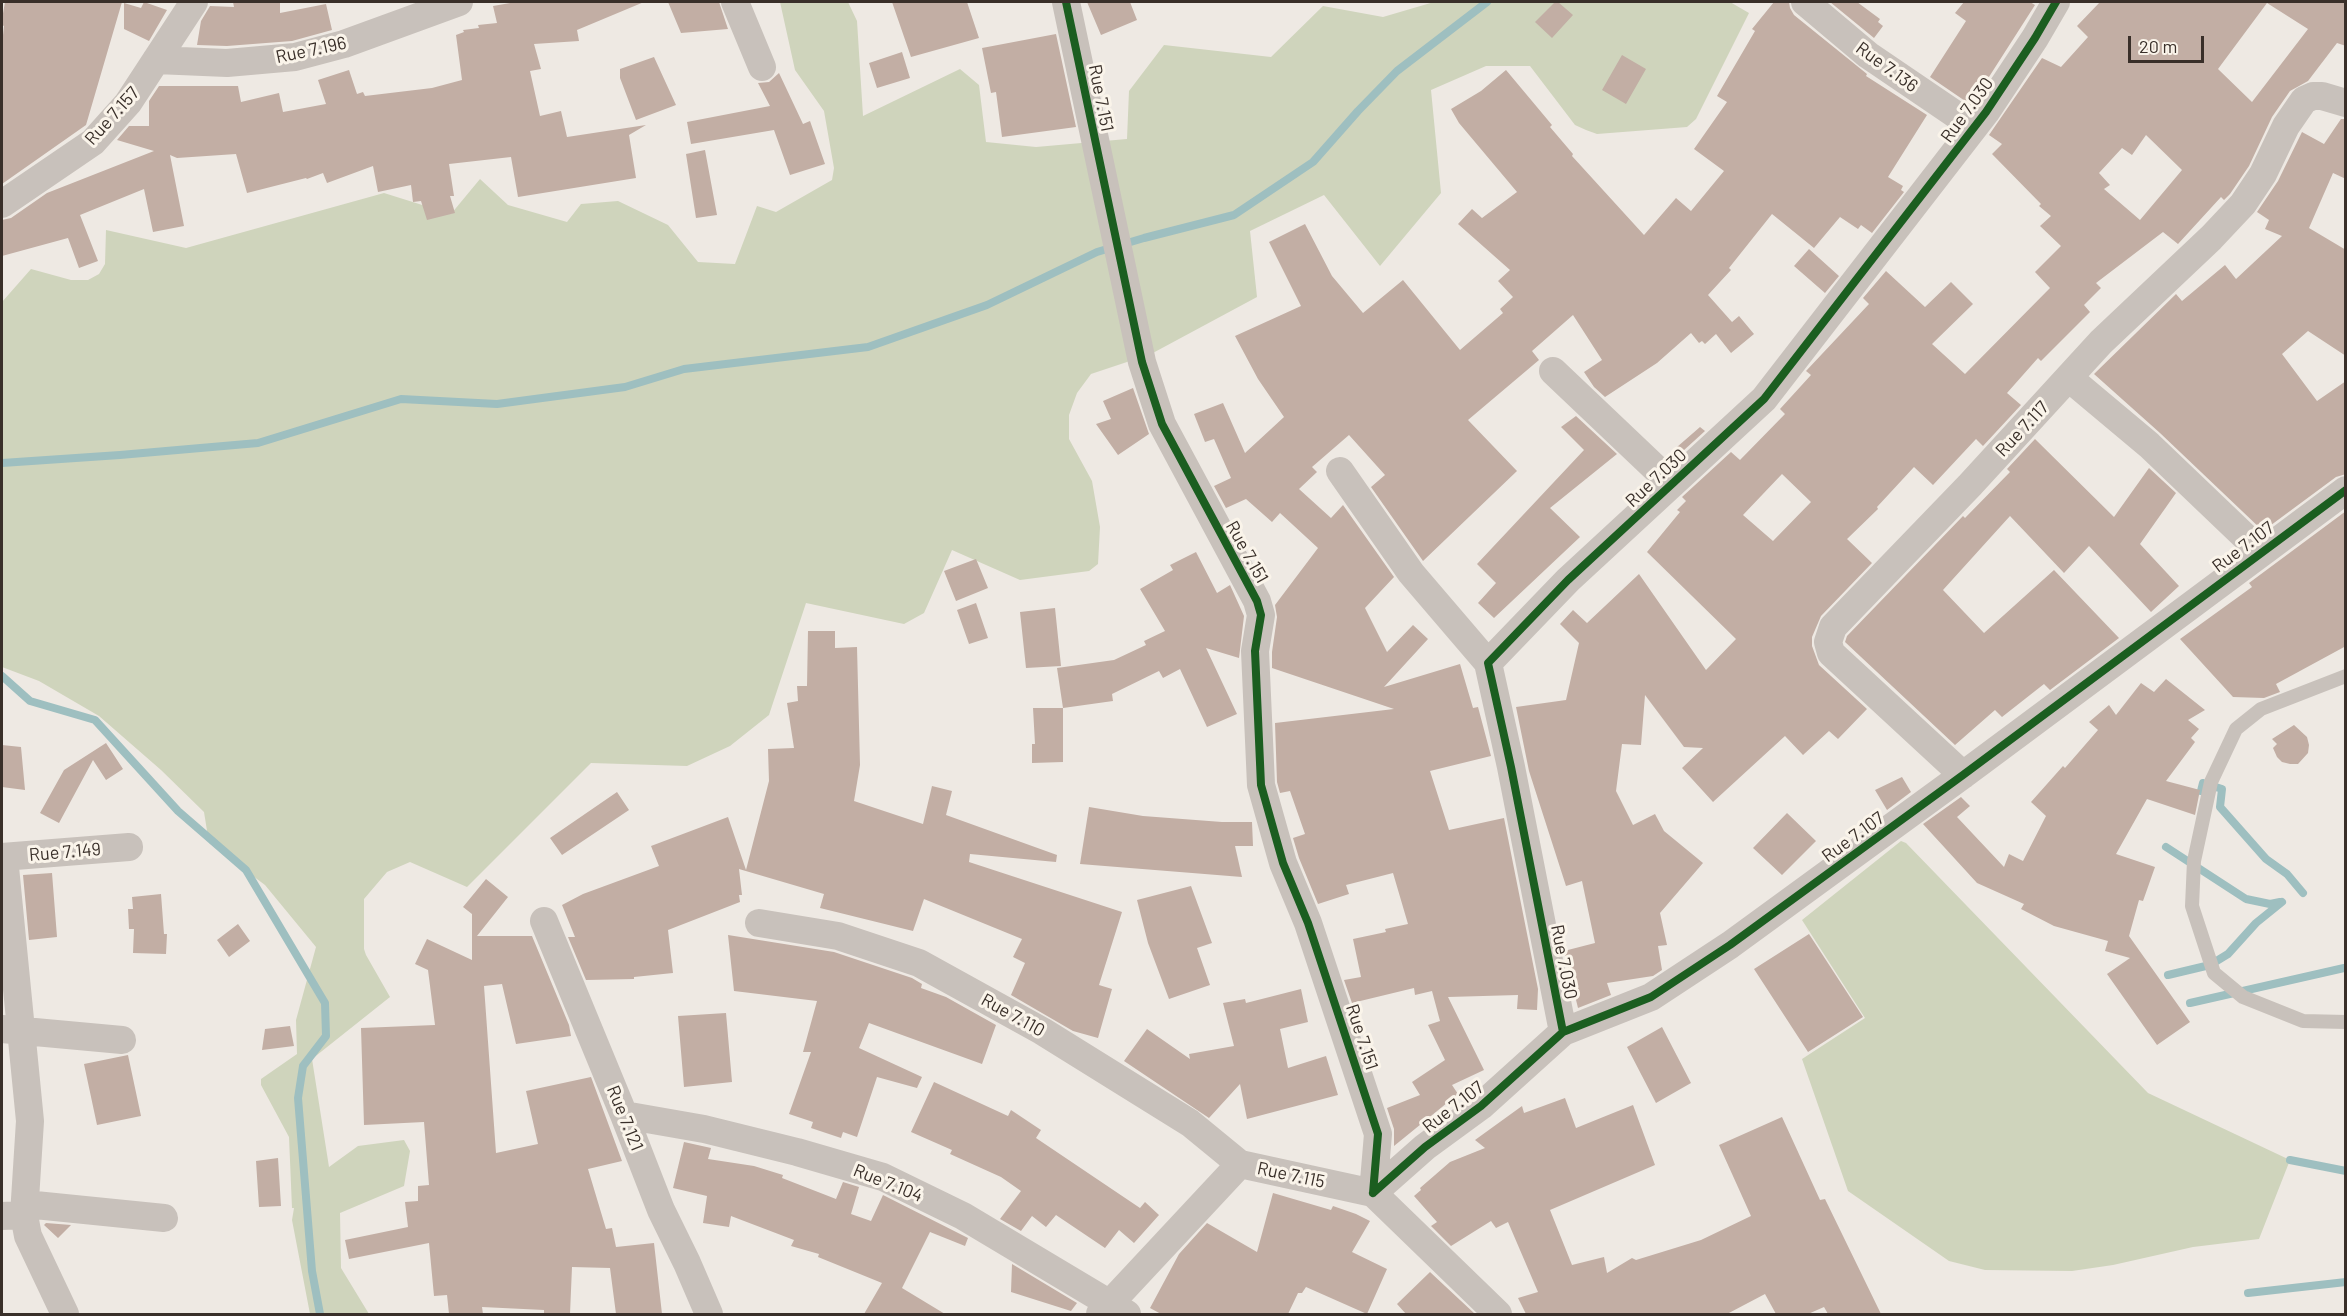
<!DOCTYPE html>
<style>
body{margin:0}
#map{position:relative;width:2347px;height:1316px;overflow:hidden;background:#eee9e3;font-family:Barlow,sans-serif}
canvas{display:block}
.frame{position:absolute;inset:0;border:3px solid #392f29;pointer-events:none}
.scale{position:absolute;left:2128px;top:36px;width:76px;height:27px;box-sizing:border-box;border:3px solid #392f29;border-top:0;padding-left:8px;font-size:18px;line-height:21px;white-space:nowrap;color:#392f29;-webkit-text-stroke:4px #faf4ea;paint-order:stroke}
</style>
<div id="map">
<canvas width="2347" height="1316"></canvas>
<div class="frame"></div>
<div class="scale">20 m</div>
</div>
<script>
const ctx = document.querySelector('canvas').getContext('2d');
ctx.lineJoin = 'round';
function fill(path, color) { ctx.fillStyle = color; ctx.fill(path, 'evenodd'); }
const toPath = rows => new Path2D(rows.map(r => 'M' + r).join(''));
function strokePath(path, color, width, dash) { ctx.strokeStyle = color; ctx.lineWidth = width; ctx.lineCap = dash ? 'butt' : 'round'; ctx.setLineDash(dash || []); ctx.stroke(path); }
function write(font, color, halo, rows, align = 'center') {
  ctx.font = font + ' Barlow,sans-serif'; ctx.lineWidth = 6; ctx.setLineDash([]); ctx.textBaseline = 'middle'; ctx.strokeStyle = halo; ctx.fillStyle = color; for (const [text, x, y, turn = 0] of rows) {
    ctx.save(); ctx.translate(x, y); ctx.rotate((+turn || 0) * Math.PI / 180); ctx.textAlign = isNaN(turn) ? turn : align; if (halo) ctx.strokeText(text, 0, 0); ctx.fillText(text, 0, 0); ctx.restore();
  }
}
const green = toPath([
 [780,2,848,2,857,21,863,116,960,69,979,85,986,142,1036,147,1127,139,1129,91,1164,45,1271,57,1323,6,1383,17,1434,2,1730,2,1749,13,1696,119,1687,127,1597,134,1586,130,1575,125,1530,66,1486,66,1431,90,1441,193,1380,266,1324,195,1250,231,1257,297,1151,354,1091,374,1077,393,1069,415,1069,439,1092,481,1100,527,1098,564,1089,571,1020,580,952,550,924,613,904,624,806,603,769,715,730,746,687,766,591,763,467,887,410,862,387,872,364,899,364,949,366,955,390,997,312,1059,329,1167,358,1146,404,1140,410,1151,404,1186,340,1213,341,1268,369,1314,310,1314,292,1220,294,1208,292,1208,289,1137,261,1085,261,1079,297,1054,296,1020,316,947,265,885,209,843,204,812,161,770,99,716,39,681,2,667,2,302,31,269,71,280,88,280,99,274,105,264,106,230,186,248,384,193,451,214,480,179,508,205,567,222,581,204,618,201,668,225,698,262,735,264,757,206,776,212,832,180,834,168,824,111,795,70],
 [1901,841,1906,843,2148,1093,2290,1160,2259,1239,2193,1247,2113,1265,2072,1271,1985,1270,1949,1261,1848,1191,1802,1059,1865,1018,1802,920]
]);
const stream = toPath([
 [2,463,120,455,258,443,401,399,497,404,625,387,684,369,868,347,987,305,1097,252,1144,238,1234,215,1313,162,1358,111,1397,71,1487,2],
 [2,676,30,701,95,720,178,811,246,870,325,1003,326,1036,303,1066,298,1098,312,1271,320,1314],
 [2201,791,2203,783,2222,789,2220,807,2266,859,2287,874,2303,893],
 [2166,847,2246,899,2270,904,2280,902],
 [2168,975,2210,965,2228,954,2256,923,2282,902],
 [2190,1003,2344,968],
 [2290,1160,2346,1171],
 [2248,1293,2346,1282]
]);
const building = toPath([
 [5,2,122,2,86,125,2,184,2,44,4,26,2,25,2,19],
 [144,2,167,10,149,41,124,29,124,3,141,8],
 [233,2,280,2,280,13,326,4,332,30,292,41,227,46,197,45,201,21,210,6,234,7],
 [516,2,644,2,577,30,579,41,534,44,541,69,530,71,540,116,561,111,567,137,646,125,629,135,636,178,518,197,511,157,449,164,454,196,450,196,455,213,427,220,421,201,413,202,411,185,378,192,373,166,327,183,323,173,307,179,306,178,247,193,236,154,177,158,170,155,184,226,153,232,144,189,80,215,98,261,79,268,68,238,2,256,2,220,11,218,47,193,154,151,117,140,129,126,149,126,149,101,159,86,238,86,241,102,279,93,283,112,326,104,318,80,349,70,357,94,363,92,365,96,432,88,462,80,456,35,464,32,463,30,479,28,478,25,497,23,493,6],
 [668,2,719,2,728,29,681,33],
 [892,2,967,2,979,38,911,57],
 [1087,2,1130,2,1137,20,1101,35],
 [1555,2,1558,2,1573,15,1552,38,1535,22],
 [1774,2,1789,2,1790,8,1794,15,1867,74,1866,76,1927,115,1888,177,1903,186,1901,190,1904,192,1872,233,1861,225,1858,229,1840,217,1814,248,1772,214,1729,268,1731,270,1708,295,1732,322,1739,316,1754,334,1731,353,1716,334,1705,344,1702,341,1699,343,1691,333,1657,363,1605,397,1594,387,1584,372,1602,360,1573,315,1532,351,1539,360,1468,420,1517,471,1423,561,1371,487,1385,475,1349,435,1312,467,1317,472,1299,489,1331,518,1343,505,1394,577,1365,608,1387,652,1413,625,1428,639,1384,687,1460,664,1473,708,1478,707,1491,756,1430,771,1449,830,1504,818,1538,989,1537,1010,1517,1009,1518,995,1448,997,1484,1070,1452,1085,1458,1094,1394,1146,1394,1129,1387,1108,1420,1095,1412,1082,1445,1060,1428,1025,1440,1021,1432,991,1415,995,1414,988,1352,1003,1344,980,1361,977,1353,939,1386,932,1385,929,1408,924,1393,873,1346,885,1349,894,1318,904,1299,858,1293,838,1305,834,1290,791,1280,793,1277,782,1275,723,1394,709,1272,668,1272,652,1277,617,1275,605,1318,548,1280,513,1272,522,1246,499,1226,508,1214,486,1231,478,1214,439,1205,442,1194,414,1223,403,1245,453,1284,417,1258,379,1235,336,1301,306,1269,242,1305,224,1332,276,1363,313,1403,280,1460,350,1503,313,1500,309,1513,297,1498,281,1510,270,1458,224,1472,209,1482,218,1517,192,1459,123,1451,109,1481,91,1506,70,1552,125,1550,127,1573,154,1572,156,1644,235,1676,198,1691,211,1724,171,1694,149,1727,102,1717,96,1755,31,1752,29],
 [1830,2,1857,2,1880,19,1878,22,1883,26,1874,38],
 [1964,2,2030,2,2035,5,1971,105,1930,77,1966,21,1955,13],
 [2100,2,2346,2,2346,46,2337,43,2308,81,2290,91,2272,117,2249,166,2230,194,2224,200,2221,197,2178,244,2163,232,2096,283,2101,288,2084,305,2090,312,2041,361,2038,358,2007,393,2021,405,1983,446,1976,439,1933,485,1914,467,1877,507,1878,509,1847,539,1872,563,1821,616,1812,637,1812,646,1819,665,1867,709,1838,739,1829,731,1803,755,1785,736,1713,802,1682,768,1703,748,1684,747,1645,695,1641,745,1622,744,1616,791,1633,825,1655,814,1664,831,1703,863,1660,913,1667,945,1658,946,1662,970,1653,976,1607,983,1611,995,1578,1008,1564,951,1595,943,1582,881,1566,886,1529,771,1516,707,1566,700,1579,643,1560,624,1573,610,1587,623,1639,574,1706,670,1736,639,1647,552,1680,512,1677,510,1686,501,1682,497,1731,452,1740,460,1785,414,1780,409,1811,375,1806,371,1869,304,1863,298,1886,271,1925,307,1951,282,1973,304,1932,344,1965,374,2050,288,2035,272,2061,246,2040,226,2051,216,2039,206,2041,204,1992,154,2002,144,1989,135,2042,58,2061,67,2088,37,2077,26],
 [2267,3,2308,29,2252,102,2218,69],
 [2146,135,2182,170,2140,220,2104,189,2110,185,2099,173,2122,148,2132,155],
 [1782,474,1811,502,1773,541,1743,515],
 [1056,34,1076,127,1002,137,996,92,991,93,982,48],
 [902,52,910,78,877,88,869,63],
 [1622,55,1646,69,1626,104,1602,90],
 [654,57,676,105,636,120,620,78,620,69],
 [779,73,803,124,810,121,825,164,790,175,774,130,691,144,687,122,770,106,758,83,769,82],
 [2341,119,2346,119,2346,179,2333,173,2309,228,2346,250,2346,356,2308,331,2282,354,2317,401,2346,381,2346,474,2336,477,2263,531,2160,433,2094,374,2176,294,2182,301,2225,265,2236,279,2282,236,2265,229,2269,220,2257,212,2278,181,2302,132,2324,144],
 [705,150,717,215,696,218,686,154],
 [1809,249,1839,276,1825,293,1794,266],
 [1133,388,1149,434,1118,455,1096,424,1111,419,1103,401],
 [1576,416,1617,454,1550,508,1580,537,1494,618,1478,603,1496,583,1477,564,1584,450,1561,427],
 [1700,427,1705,431,1672,461,1669,458,1679,450,1677,447],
 [2035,439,2114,517,2149,468,2176,493,2140,544,2179,586,2151,612,2089,546,2064,573,2010,516,1943,590,1984,633,2054,570,2119,638,2050,690,2044,684,2002,717,1995,710,1955,745,1845,642,1847,636,1963,516,1965,518,2010,472,2007,469],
 [2346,511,2346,646,2276,684,2280,692,2264,698,2233,697,2180,639,2252,587,2249,583],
 [1196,552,1217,593,1230,585,1244,616,1239,658,1206,648,1237,714,1207,727,1180,669,1163,678,1159,671,1112,694,1113,701,1063,708,1057,668,1114,660,1146,645,1144,641,1165,631,1140,589,1173,570,1170,565],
 [976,559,988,588,956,601,944,571],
 [976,603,988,638,969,644,957,610],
 [1055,608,1061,666,1026,668,1020,612],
 [808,631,835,631,835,648,857,647,860,765,854,801,923,824,932,786,952,791,946,815,1057,855,1056,862,970,854,969,862,1122,912,1099,985,1112,989,1098,1038,1073,1031,1011,995,1025,963,1013,957,1022,939,924,899,913,931,820,908,824,894,739,869,742,895,739,895,740,902,668,930,673,973,634,977,634,979,586,980,568,937,575,937,562,905,583,894,659,866,651,846,728,817,746,870,769,781,768,749,794,748,787,703,798,701,797,686,807,686],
 [2166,679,2205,710,2188,720,2199,729,2191,738,2195,742,2166,781,2200,790,2195,815,2147,799,2116,854,2155,867,2143,901,2139,900,2129,936,2190,1022,2157,1045,2107,974,2130,958,2105,951,2108,941,2054,926,2021,909,2024,904,1977,883,1923,824,1961,797,1970,806,1957,817,2004,867,2009,854,2023,861,2046,816,2031,802,2063,766,2065,768,2098,730,2089,722,2109,705,2116,715,2141,683,2154,692],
 [1033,708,1063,708,1063,762,1032,763,1032,744,1035,744],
 [2294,725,2307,737,2309,745,2308,753,2298,764,2290,764,2282,762,2277,757,2273,748,2277,744,2272,739],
 [106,743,123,769,106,780,93,760,59,823,40,813,64,770],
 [2,745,21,747,25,790,2,787],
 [1902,777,1911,792,1887,810,1875,790],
 [617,792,629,810,562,855,550,838],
 [1089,807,1143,816,1222,822,1252,822,1253,846,1235,846,1242,877,1080,864],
 [1787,813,1816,841,1782,875,1753,848],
 [52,873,57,937,29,940,23,875],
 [486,879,508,897,477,936,532,936,569,1025,571,1036,516,1044,502,984,484,986,496,1153,538,1144,526,1091,591,1077,622,1161,588,1169,606,1229,612,1228,616,1247,654,1243,662,1314,616,1314,610,1268,572,1267,570,1314,544,1314,544,1310,482,1307,483,1314,449,1314,447,1295,434,1296,429,1243,349,1259,345,1240,408,1227,405,1202,418,1201,418,1186,429,1185,424,1122,364,1125,361,1028,435,1025,428,970,415,964,427,939,472,960,472,914,463,907],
 [1191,886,1212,943,1197,948,1210,985,1169,999,1148,943,1137,900],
 [161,894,164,934,167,934,166,954,133,953,134,929,129,929,128,909,133,909,132,897],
 [238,924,250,941,229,957,217,940],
 [1809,934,1863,1017,1808,1052,1754,969],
 [728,935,834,952,912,978,922,984,921,988,946,997,996,1025,982,1064,869,1023,859,1048,922,1077,917,1088,877,1077,857,1137,843,1132,841,1138,811,1128,813,1122,789,1114,811,1052,803,1052,817,1001,734,991],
 [1301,989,1308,1022,1280,1029,1288,1068,1326,1056,1338,1095,1247,1119,1240,1084,1209,1118,1124,1061,1147,1029,1190,1059,1189,1054,1234,1046,1223,1003,1245,999,1246,1003],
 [726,1013,732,1082,684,1087,678,1016],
 [290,1026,294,1046,262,1050,265,1029],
 [1662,1027,1691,1083,1656,1103,1627,1047],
 [128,1055,141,1116,97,1125,84,1064],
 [934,1082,1008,1116,1011,1110,1041,1130,1036,1138,1140,1208,1145,1202,1159,1215,1134,1243,1119,1230,1105,1248,1056,1215,1046,1227,1032,1216,1021,1231,1000,1219,1021,1191,1001,1177,950,1154,952,1150,911,1132],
 [1565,1098,1576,1128,1633,1105,1655,1165,1550,1210,1572,1265,1604,1257,1607,1273,1632,1258,1636,1260,1701,1240,1751,1216,1719,1145,1782,1117,1820,1200,1825,1199,1881,1314,1828,1314,1824,1307,1808,1314,1776,1314,1765,1294,1727,1314,1526,1314,1518,1298,1538,1292,1508,1222,1496,1228,1491,1221,1451,1246,1431,1226,1437,1222,1414,1196,1421,1190,1420,1188,1450,1162,1485,1148,1475,1140,1522,1106,1524,1113],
 [684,1142,711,1148,708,1159,754,1166,783,1175,782,1178,836,1199,843,1182,859,1187,851,1214,871,1221,883,1195,968,1238,965,1246,930,1232,902,1288,945,1314,864,1314,882,1283,818,1257,819,1254,791,1246,794,1240,731,1216,729,1227,703,1223,707,1196,673,1188],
 [278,1158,281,1206,259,1207,256,1161],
 [1273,1193,1331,1210,1333,1206,1356,1214,1370,1221,1352,1252,1387,1269,1367,1314,1306,1287,1302,1293,1298,1293,1288,1314,1161,1314,1150,1308,1179,1254,1207,1223,1257,1252],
 [46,1223,71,1225,58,1238,44,1225],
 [1012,1264,1077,1303,1071,1311,1011,1292],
 [1430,1272,1475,1314,1406,1314,1397,1304]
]);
const lane = toPath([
 [2346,676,2261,709,2236,729,2211,782,2194,861,2192,906,2214,973,2243,997,2303,1021,2346,1022]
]);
const street = toPath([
 [735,2,762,67],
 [1066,2,1142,362,1162,424,1257,601,1261,615,1255,651,1261,785,1283,863,1308,923,1378,1134,1373,1193],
 [1805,2,1868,55,1974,127],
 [156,60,227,63,295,57,344,44,459,2],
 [2,204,93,142,128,103,194,2],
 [1553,371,1672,484],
 [2069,378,2149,445,2261,552],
 [1340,471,1411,573,1488,663],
 [1963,775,1831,653,1828,642,1833,627,1970,485,2101,342,2211,238,2243,204,2263,174,2286,126,2304,100,2313,96,2322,96,2346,103],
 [2,857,129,847],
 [4,857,30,1121,24,1215],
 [544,921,624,1115,661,1210,687,1263,709,1314],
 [759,923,838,936,919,963,1042,1031,1190,1123,1240,1164],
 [2,1029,122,1040],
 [1563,1032,1511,767,1488,663,1568,580,1764,399,1986,112,2035,38,2056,2],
 [624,1115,704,1129,797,1152,883,1177,963,1216,1127,1314],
 [1373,1193,1425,1147,1481,1106,1563,1032,1651,997,1730,945,1963,775,2346,490],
 [25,1204,164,1218],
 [2,1216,24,1215,28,1236,65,1314],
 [1100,1314,1240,1164,1373,1193,1498,1314]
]);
const cycleway = toPath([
 [1066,2,1142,362,1162,424,1257,601,1261,615,1255,651,1261,785,1283,863,1308,923,1378,1134,1373,1193],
 [1563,1032,1511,767,1488,663,1568,580,1764,399,1986,112,2035,38,2056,2],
 [1373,1193,1425,1147,1481,1106,1563,1032,1651,997,1730,945,1963,775,2346,490]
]);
const streetNames = [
 ["Rue 7.196",311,50,-12],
 ["Rue 7.136",1887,67,36],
 ["Rue 7.151",1101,98,79],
 ["Rue 7.030",1967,110,-54],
 ["Rue 7.157",112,116,-48],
 ["Rue 7.117",2022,429,-47],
 ["Rue 7.030",1656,478,-43],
 ["Rue 7.107",2243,547,-37],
 ["Rue 7.151",1247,552,61],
 ["Rue 7.107",1853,837,-36],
 ["Rue 7.149",65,852,-5],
 ["Rue 7.030",1564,962,79],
 ["Rue 7.110",1013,1015,29],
 ["Rue 7.151",1362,1037,72],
 ["Rue 7.107",1453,1107,-38],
 ["Rue 7.121",625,1118,68],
 ["Rue 7.115",1291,1175,12],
 ["Rue 7.104",888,1183,22]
];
fill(green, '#cfd4bc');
strokePath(stream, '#9ebfc0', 8);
fill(building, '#c2aea4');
strokePath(lane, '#c8c1bb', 14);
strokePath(street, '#c8c1bb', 28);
strokePath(cycleway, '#1b5e20', 8);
write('18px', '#392f29', '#faf4ea', streetNames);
</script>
